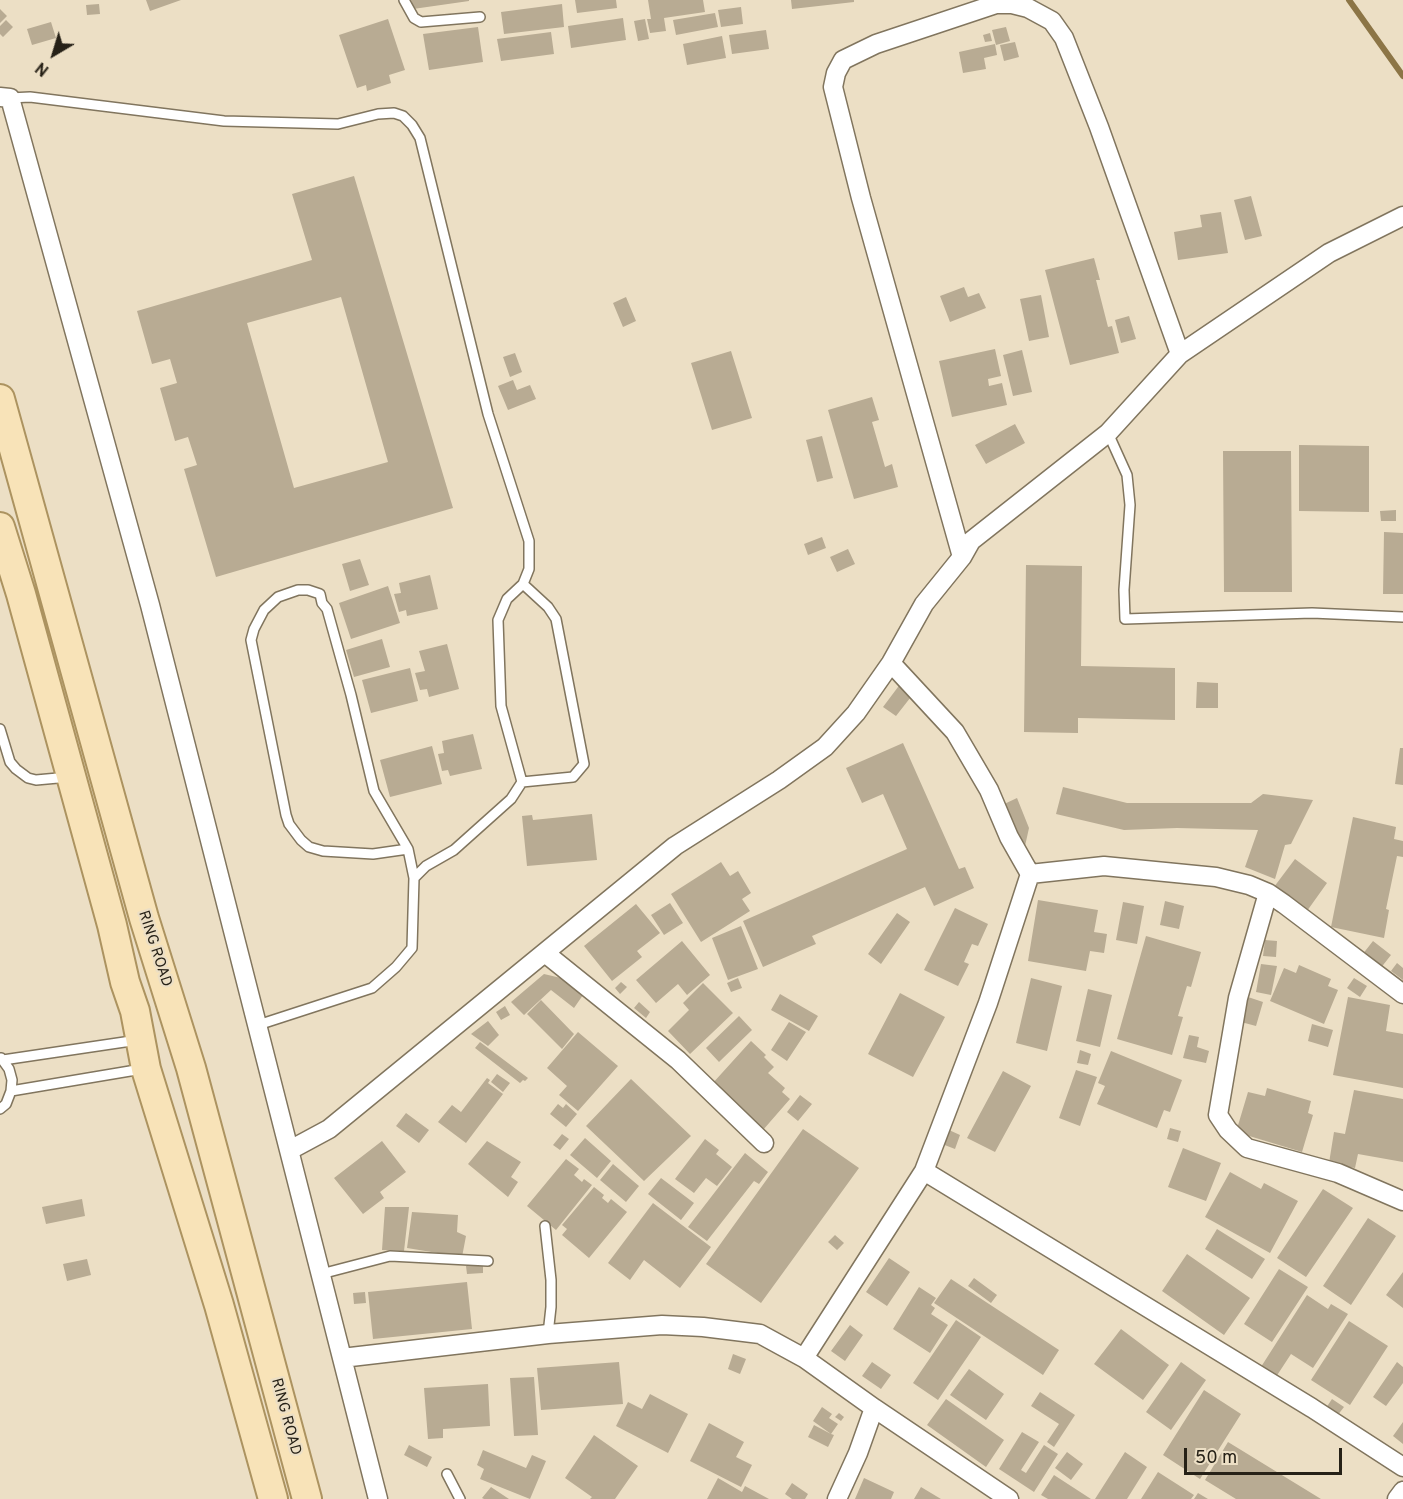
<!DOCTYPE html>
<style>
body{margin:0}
#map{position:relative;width:1403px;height:1499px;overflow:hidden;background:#ecdfc5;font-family:Overpass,sans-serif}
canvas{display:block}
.north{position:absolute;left:24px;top:24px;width:60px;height:60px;-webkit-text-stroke:4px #ecdfc5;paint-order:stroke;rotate:218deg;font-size:16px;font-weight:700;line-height:24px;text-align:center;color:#262117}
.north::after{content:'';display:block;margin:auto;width:21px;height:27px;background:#262117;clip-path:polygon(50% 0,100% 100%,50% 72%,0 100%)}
.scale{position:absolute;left:1184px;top:1448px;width:158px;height:27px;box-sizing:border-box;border:3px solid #262117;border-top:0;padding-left:8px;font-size:18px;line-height:21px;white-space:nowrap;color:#262117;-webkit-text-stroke:4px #ecdfc5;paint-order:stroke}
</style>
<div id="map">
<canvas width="1403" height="1499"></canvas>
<div class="north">N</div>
<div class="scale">50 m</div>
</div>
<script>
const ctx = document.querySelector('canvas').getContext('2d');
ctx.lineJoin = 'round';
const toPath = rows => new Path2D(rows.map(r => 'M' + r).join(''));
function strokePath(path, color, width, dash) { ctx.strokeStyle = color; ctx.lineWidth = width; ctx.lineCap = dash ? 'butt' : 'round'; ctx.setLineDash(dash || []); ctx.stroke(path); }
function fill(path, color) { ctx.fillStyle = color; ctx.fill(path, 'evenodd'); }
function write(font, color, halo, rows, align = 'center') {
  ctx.font = font + ' Overpass,sans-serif'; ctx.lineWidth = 4.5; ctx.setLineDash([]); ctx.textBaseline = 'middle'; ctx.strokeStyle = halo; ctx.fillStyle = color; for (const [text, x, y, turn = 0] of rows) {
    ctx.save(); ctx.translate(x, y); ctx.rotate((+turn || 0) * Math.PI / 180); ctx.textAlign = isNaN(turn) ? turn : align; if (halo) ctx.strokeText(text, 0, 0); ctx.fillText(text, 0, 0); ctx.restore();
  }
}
const stream = toPath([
 [1349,0,1403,76]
]);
const building = toPath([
 [146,0,181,0,150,11],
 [411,0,469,0,469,1,413,9],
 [575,0,616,0,617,8,577,13],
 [648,0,703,0,705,12,664,18,666,31,650,33,647,19,651,19],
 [791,0,854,0,854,2,792,9],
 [99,4,100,14,87,15,86,5],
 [562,4,564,27,504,34,501,12],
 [741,7,743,24,721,27,718,10],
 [0,9,7,16,0,23],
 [715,13,718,27,676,35,673,20],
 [623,18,626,40,571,48,568,26],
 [388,19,405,70,389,75,391,83,367,91,366,85,357,88,339,35],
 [645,19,649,39,638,41,634,21],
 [6,20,13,27,3,37,0,34,0,26],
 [51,22,56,38,32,45,27,29],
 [478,27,483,62,429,70,423,34],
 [1006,27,1010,41,996,45,992,30],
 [766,30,769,49,732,54,729,35],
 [551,32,554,54,501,61,497,39],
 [990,33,992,41,985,42,983,35],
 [722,36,726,58,687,65,683,44],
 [1015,42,1019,57,1004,61,1000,45],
 [995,44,997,55,984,58,986,69,963,73,959,52],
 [354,176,453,508,216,577,184,469,197,465,188,437,175,441,160,388,177,383,170,359,152,364,137,311,312,260,292,194],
 [341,297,388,462,294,488,247,323],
 [1251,196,1262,236,1245,240,1234,200],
 [1221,212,1228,253,1178,260,1174,232,1202,227,1200,215],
 [1094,258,1100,280,1096,280,1108,327,1112,326,1119,353,1070,365,1045,270],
 [964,287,968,297,979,293,986,308,950,322,940,296],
 [1041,295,1049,337,1029,341,1020,299],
 [626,297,636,321,623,327,613,303],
 [1129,316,1136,339,1121,343,1115,320],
 [995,349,1001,376,988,379,989,386,1002,383,1007,405,952,417,939,361],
 [1022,350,1032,392,1013,396,1003,355],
 [731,351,752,418,712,430,691,363],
 [515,353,522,372,510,377,503,357],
 [513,380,517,390,530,385,536,399,508,410,498,386],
 [872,397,879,420,872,422,885,467,892,464,898,487,854,499,828,410],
 [1015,424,1025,443,986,464,975,445],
 [822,436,833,478,817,482,806,440],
 [1299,445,1369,446,1369,512,1299,511],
 [1223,451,1291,451,1292,592,1224,592],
 [1396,510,1396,521,1381,521,1380,511],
 [1384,532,1403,533,1403,594,1383,594],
 [822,537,826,548,808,555,804,544],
 [848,549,855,564,837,572,830,557],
 [360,559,369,585,350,591,342,564],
 [1026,565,1082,566,1081,666,1175,668,1175,720,1078,718,1078,733,1024,732],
 [430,575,438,609,407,616,406,610,399,612,394,594,401,593,399,583],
 [388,586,400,623,351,639,339,603],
 [382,639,390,667,354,677,346,650],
 [447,644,459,689,429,697,427,689,420,690,415,673,425,671,419,651],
 [410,668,418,701,371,713,362,680],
 [1197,682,1218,683,1218,708,1196,708],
 [901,683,914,693,896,716,883,707],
 [473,734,482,769,450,776,448,770,442,771,438,754,444,753,442,741],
 [903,743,959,869,965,867,974,888,934,906,925,887,812,936,816,944,763,967,743,921,907,849,883,794,862,803,846,768],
 [432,746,442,784,390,797,380,760],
 [1400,748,1403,748,1403,785,1395,784],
 [1063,787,1127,803,1251,803,1263,794,1313,800,1291,844,1285,845,1275,879,1245,867,1258,830,1177,828,1124,830,1056,814],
 [1017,798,1029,828,1025,846,1015,842,1000,806],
 [592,814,597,860,527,866,522,816,532,815,533,820],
 [1353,817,1396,827,1394,839,1403,841,1403,857,1397,856,1386,909,1389,910,1384,938,1331,927],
 [1295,859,1327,883,1307,911,1274,887],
 [721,862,730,876,738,871,751,893,742,899,750,911,701,942,671,894],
 [1038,900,1098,910,1094,932,1107,934,1104,953,1090,951,1086,971,1028,961],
 [1165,901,1184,906,1179,929,1160,925],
 [1123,902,1144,906,1137,944,1116,940],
 [670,903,683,923,664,935,651,915],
 [636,904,660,933,637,951,642,957,612,981,584,946],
 [955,908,988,924,978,946,972,944,964,962,969,964,958,986,924,970],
 [897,913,910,922,881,964,868,954],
 [741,926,758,969,728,980,712,938],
 [1146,936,1201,952,1191,987,1187,986,1178,1016,1183,1017,1172,1055,1117,1039],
 [1265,940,1277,941,1276,957,1263,956],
 [682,941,710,975,687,995,678,984,656,1003,636,980],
 [1373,941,1391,955,1380,969,1362,955],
 [1397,963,1403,968,1403,980,1391,971],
 [1261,964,1277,966,1271,995,1256,992],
 [1299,965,1331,979,1328,986,1338,990,1324,1024,1270,1001,1284,968,1296,973],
 [544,974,565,979,583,995,574,1008,551,990,524,1015,511,1002],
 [738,978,742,988,731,992,727,983],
 [1031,978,1062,986,1047,1051,1016,1043],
 [1354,978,1367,986,1360,997,1347,988],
 [621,982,627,987,620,994,615,988],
 [703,983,733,1013,690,1054,668,1031,689,1010,683,1003],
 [1088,989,1112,995,1100,1047,1076,1041],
 [900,993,945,1017,913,1077,868,1054],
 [780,994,818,1016,809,1031,771,1010],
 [1248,997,1263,1002,1256,1026,1241,1022],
 [1348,997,1390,1005,1386,1031,1403,1034,1403,1088,1333,1075],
 [541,1000,574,1034,562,1049,527,1014],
 [639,1002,650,1012,646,1018,634,1008],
 [505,1006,510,1015,501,1020,496,1012],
 [739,1016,752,1030,719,1062,706,1048],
 [488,1021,499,1035,488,1046,471,1034],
 [789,1022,806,1032,787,1061,771,1050],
 [1312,1024,1333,1030,1328,1047,1308,1041],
 [578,1032,618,1066,578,1111,559,1095,567,1086,547,1068],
 [1189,1035,1199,1037,1197,1047,1209,1051,1206,1063,1183,1058],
 [751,1041,766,1055,764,1057,774,1067,768,1073,785,1088,782,1092,790,1099,763,1130,712,1084],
 [480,1042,528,1078,525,1081,523,1080,520,1083,475,1048],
 [1080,1050,1091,1054,1088,1065,1077,1063],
 [1111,1051,1182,1080,1170,1112,1164,1110,1157,1128,1097,1104,1105,1086,1098,1083],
 [1076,1070,1097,1077,1080,1126,1059,1118],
 [1003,1071,1031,1086,995,1152,967,1138],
 [497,1074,510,1083,503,1092,491,1082],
 [487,1078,490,1080,488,1083,503,1094,466,1143,438,1122,452,1105,461,1112],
 [631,1079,691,1136,644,1181,586,1126],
 [1267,1088,1311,1101,1308,1113,1313,1115,1302,1152,1236,1132,1248,1092,1265,1096],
 [1354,1090,1403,1099,1403,1162,1358,1154,1355,1168,1329,1163,1334,1132,1345,1134],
 [800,1095,812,1104,798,1121,787,1112],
 [558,1104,563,1108,566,1104,577,1114,566,1127,550,1114],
 [406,1113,429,1130,419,1143,396,1126],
 [1170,1128,1181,1131,1178,1142,1167,1139],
 [803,1129,859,1168,761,1303,706,1264],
 [949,1130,960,1135,955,1149,942,1144],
 [562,1134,569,1139,560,1150,553,1145],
 [585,1138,611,1161,597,1178,570,1155],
 [705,1139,719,1150,716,1154,732,1167,717,1186,706,1178,694,1193,675,1179],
 [382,1141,406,1172,380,1192,384,1198,363,1214,334,1178],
 [487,1141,521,1162,511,1177,518,1182,508,1197,468,1164],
 [1183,1148,1221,1163,1206,1201,1168,1187],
 [745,1153,768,1172,759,1184,754,1181,707,1241,688,1227],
 [566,1159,579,1169,574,1175,582,1182,584,1179,592,1185,556,1230,527,1206],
 [613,1164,639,1186,626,1202,600,1180],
 [1230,1172,1261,1189,1264,1183,1298,1201,1270,1253,1205,1217],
 [661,1178,694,1203,681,1220,648,1194],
 [594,1187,604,1195,602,1198,608,1203,611,1199,627,1212,589,1258,562,1235,567,1229,562,1225],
 [1323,1189,1353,1208,1306,1277,1277,1258],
 [82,1199,85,1216,46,1224,42,1207],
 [653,1203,711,1247,680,1288,644,1260,630,1280,608,1263],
 [385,1207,409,1207,404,1251,382,1250],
 [412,1212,458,1215,457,1232,466,1236,462,1257,407,1248],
 [1368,1218,1396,1236,1351,1305,1323,1286],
 [1217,1229,1265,1259,1252,1279,1205,1249],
 [835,1235,844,1243,837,1250,828,1242],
 [1187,1254,1250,1298,1224,1335,1162,1291],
 [889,1258,910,1272,887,1306,866,1292],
 [87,1259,91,1275,67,1281,63,1264],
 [483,1265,483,1273,467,1274,466,1266],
 [1279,1269,1308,1287,1272,1342,1244,1324],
 [1403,1272,1403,1308,1386,1295],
 [974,1278,997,1295,991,1303,968,1286],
 [951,1279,1059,1350,1043,1375,934,1303],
 [467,1282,472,1329,373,1339,368,1292],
 [919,1287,936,1298,931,1305,935,1308,931,1314,948,1325,930,1353,893,1329],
 [365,1292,366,1303,354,1304,353,1293],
 [1307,1295,1328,1309,1331,1304,1348,1314,1313,1368,1291,1354,1274,1380,1259,1370],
 [956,1320,981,1337,938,1400,913,1383],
 [1349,1321,1388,1346,1350,1405,1311,1380],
 [850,1325,863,1335,845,1361,831,1351],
 [1121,1329,1169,1365,1143,1400,1094,1364],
 [733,1354,746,1359,740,1374,728,1369],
 [619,1362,623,1404,541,1410,537,1368],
 [872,1362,891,1375,881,1389,862,1376],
 [1181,1362,1206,1380,1171,1430,1146,1412],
 [1397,1362,1403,1367,1403,1383,1386,1406,1373,1397],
 [969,1369,1004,1394,986,1420,950,1395],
 [534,1377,538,1435,514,1436,510,1378],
 [488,1384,490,1426,443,1429,443,1438,428,1439,424,1388],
 [1204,1390,1241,1414,1200,1479,1163,1455],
 [1040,1392,1075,1415,1054,1447,1047,1442,1059,1424,1031,1406],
 [650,1394,688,1414,668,1453,616,1426,628,1402,642,1409],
 [946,1399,1004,1440,986,1467,927,1425],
 [1332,1399,1344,1407,1337,1416,1326,1408],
 [822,1407,832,1414,829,1418,838,1424,831,1434,834,1435,828,1447,808,1437,814,1425,831,1434,813,1421],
 [839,1413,844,1417,841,1421,835,1417],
 [1403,1422,1403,1444,1393,1436],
 [709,1423,744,1442,736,1457,752,1465,741,1487,690,1461],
 [1022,1432,1039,1442,1021,1470,1026,1473,1044,1445,1058,1454,1034,1492,999,1469],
 [594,1435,638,1466,615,1499,590,1499,592,1497,565,1478],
 [1228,1442,1321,1499,1236,1499,1205,1480],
 [409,1445,432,1457,427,1467,404,1455],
 [483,1450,526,1468,532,1455,546,1461,530,1499,480,1479,484,1469,477,1465],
 [1067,1452,1083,1464,1071,1480,1055,1468],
 [1125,1452,1147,1467,1127,1499,1095,1499],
 [1158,1472,1194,1495,1191,1499,1141,1499],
 [1054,1475,1091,1499,1048,1499,1041,1495],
 [718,1478,742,1492,745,1486,769,1499,707,1499],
 [864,1478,894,1492,891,1499,855,1499],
 [792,1483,808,1494,805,1499,792,1499,785,1494],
 [491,1487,509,1499,484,1499,482,1498],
 [921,1487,941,1499,914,1499],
 [1198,1493,1208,1499,1194,1499]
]);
const service = toPath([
 [404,0,414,18,421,22,480,17],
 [10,98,30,97,224,121,338,124,378,114,394,113,403,116,412,125,420,138,488,414,529,541,529,569,523,584,507,599,498,620,501,706,522,782,511,799,454,850,426,866,414,878,412,948,396,967,372,988,258,1025],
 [1108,433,1127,475,1130,505,1124,590,1125,619,1312,613,1403,617],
 [0,729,10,762,16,769,28,778,36,780,69,777],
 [522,782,573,777,584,764,556,619,548,607,523,584],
 [408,849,373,854,323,851,309,847,301,840,289,824,286,815,251,640,254,629,264,610,278,597,298,590,308,590,320,594,322,603,327,609,351,695,374,791,408,849,414,878],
 [3,1060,138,1040],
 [11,1091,142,1069],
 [0,1109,6,1104,11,1091,12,1080,9,1069,1,1058],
 [545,1226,551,1280,551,1307,548,1334],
 [321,1274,390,1256,488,1261],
 [447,1474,460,1499]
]);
const minor = toPath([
 [0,97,10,98,150,605,378,1499],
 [962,557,861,198,833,87,836,73,843,60,876,44,996,4,1012,4,1028,8,1052,21,1064,38,1099,127,1180,354],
 [1030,874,1104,866,1216,877,1249,885,1268,893,1284,904,1403,994],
 [1268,893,1238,998,1218,1115,1228,1130,1247,1148,1338,1173,1403,1201],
 [545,953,678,1060,764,1143],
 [290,1150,329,1129,675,846,779,780,825,747,856,713,891,663,924,604,962,557,971,541,1108,433,1180,354,1329,253,1403,216],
 [924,1171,1312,1408,1403,1467],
 [342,1358,548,1334,662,1325,703,1327,760,1334,804,1358,874,1408,1009,1499],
 [804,1358,924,1171,988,1003,1030,874,1009,837,989,790,955,732,891,663],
 [837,1499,858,1453,874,1408],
 [1397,1499,1403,1491]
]);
const primary = toPath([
 [0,399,144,918,191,1068,307,1499],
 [0,527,21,594,112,925,125,982,135,1011,146,1069,219,1305,273,1499]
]);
const streetNames = [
 ["RING ROAD",154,949,72],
 ["RING ROAD",285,1417,75]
];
strokePath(stream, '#8c7546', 6);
fill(building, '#b8ab93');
strokePath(service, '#81755e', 12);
strokePath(minor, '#81755e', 21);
strokePath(primary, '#ac9360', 32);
strokePath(service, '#fff', 9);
strokePath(minor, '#fff', 18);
strokePath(primary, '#f8e3b8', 28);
write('15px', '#262117', '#ecdfc5', streetNames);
</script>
